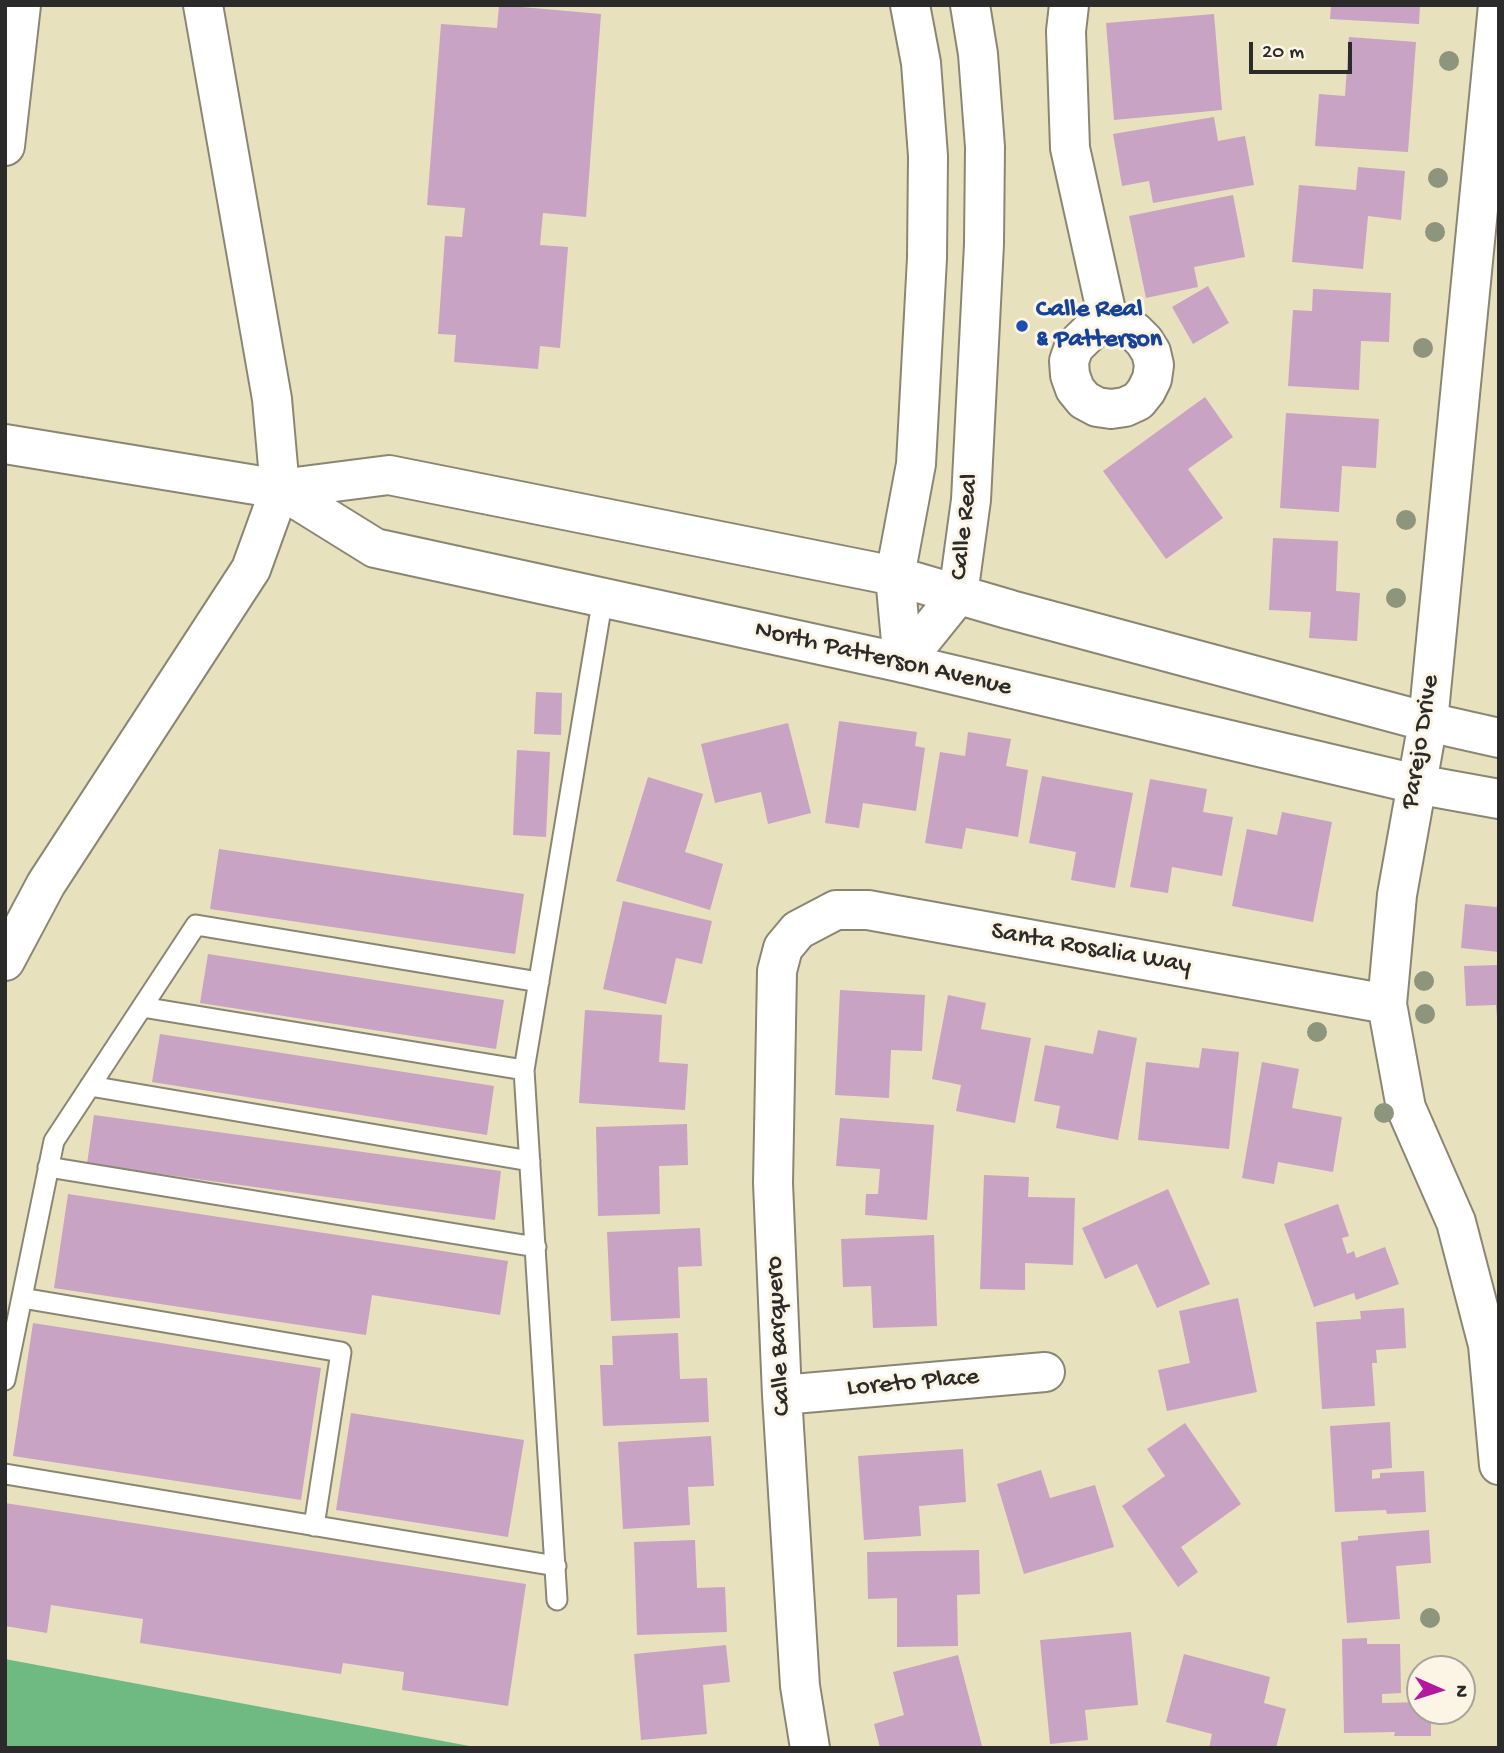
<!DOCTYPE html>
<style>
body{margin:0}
#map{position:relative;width:1504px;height:1753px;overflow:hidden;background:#e8e1be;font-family:"Gochi Hand",sans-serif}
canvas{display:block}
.frame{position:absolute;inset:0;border:7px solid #2b2b2b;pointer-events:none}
.north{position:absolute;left:1406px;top:1655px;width:70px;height:70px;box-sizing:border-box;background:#fcf5e5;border:2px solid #a8a49b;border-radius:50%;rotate:93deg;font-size:19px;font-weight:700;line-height:28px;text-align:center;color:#2b2b2b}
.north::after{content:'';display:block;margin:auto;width:24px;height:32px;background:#b5179e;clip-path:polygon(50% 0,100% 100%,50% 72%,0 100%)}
.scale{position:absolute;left:1249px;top:42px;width:103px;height:32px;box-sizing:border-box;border:4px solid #2b2b2b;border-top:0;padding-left:9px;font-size:21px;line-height:24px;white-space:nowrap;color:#2b2b2b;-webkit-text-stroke:5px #fcf5e5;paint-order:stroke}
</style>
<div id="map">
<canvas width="1504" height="1753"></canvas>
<div class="frame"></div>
<div class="north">N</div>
<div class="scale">20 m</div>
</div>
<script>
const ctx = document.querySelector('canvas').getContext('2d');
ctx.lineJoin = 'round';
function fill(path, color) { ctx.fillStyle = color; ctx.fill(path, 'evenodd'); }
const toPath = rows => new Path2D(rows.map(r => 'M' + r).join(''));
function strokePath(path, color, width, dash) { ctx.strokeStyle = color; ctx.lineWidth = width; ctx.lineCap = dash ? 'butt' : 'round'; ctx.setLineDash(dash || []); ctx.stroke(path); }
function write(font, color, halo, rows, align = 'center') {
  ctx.font = font + ' "Gochi Hand",sans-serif'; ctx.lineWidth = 6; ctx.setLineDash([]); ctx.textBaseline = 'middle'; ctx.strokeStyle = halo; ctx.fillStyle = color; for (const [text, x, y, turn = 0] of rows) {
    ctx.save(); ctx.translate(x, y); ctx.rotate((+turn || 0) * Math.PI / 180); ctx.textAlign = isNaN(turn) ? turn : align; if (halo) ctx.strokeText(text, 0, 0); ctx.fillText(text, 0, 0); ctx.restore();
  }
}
const forest = toPath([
 [5,1659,480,1748,5,1748]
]);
const building = toPath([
 [499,5,601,14,586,217,543,213,540,245,568,247,560,348,540,346,538,369,454,362,456,335,438,334,445,236,462,237,465,208,427,205,441,24,497,28],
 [1331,5,1420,5,1419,24,1330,19],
 [1214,14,1222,110,1114,120,1106,23],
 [1349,37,1416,42,1408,152,1315,146,1319,94,1345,96],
 [1214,117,1218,141,1245,136,1254,185,1153,203,1149,181,1122,186,1113,134],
 [1358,167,1405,171,1401,220,1368,216,1363,269,1292,262,1299,185,1356,190],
 [1233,195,1245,257,1194,267,1198,287,1146,298,1129,216],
 [1208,286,1229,323,1193,344,1172,307],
 [1313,289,1391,293,1389,342,1361,341,1359,390,1288,386,1293,310,1312,311],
 [1205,397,1233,437,1188,469,1223,518,1166,559,1103,471],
 [1286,413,1379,419,1376,468,1342,466,1339,512,1280,508],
 [1273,538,1338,541,1336,591,1360,593,1357,641,1309,638,1311,612,1269,610],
 [536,692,562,693,561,735,534,734],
 [839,721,917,732,915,746,925,748,916,811,863,803,859,828,825,823],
 [788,723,811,813,768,824,761,792,715,803,701,744],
 [968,732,1011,739,1006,766,1028,770,1018,837,966,828,962,849,925,843,940,752,965,756],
 [517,750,550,752,546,837,513,835],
 [1042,776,1133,793,1115,888,1071,880,1076,852,1029,843],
 [648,777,703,794,685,852,723,864,710,910,616,881],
 [1150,779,1207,789,1203,812,1233,817,1222,876,1172,867,1168,893,1130,887],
 [1282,812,1332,822,1313,922,1232,906,1247,829,1277,835],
 [219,849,524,894,515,954,210,909],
 [623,901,712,921,702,964,676,958,666,1004,603,989],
 [1465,904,1496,907,1499,904,1499,952,1461,948],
 [208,954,504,1000,496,1049,200,1003],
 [1499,965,1499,1018,1497,1018,1496,1005,1466,1006,1464,966],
 [840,990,925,995,922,1051,891,1050,889,1098,835,1095],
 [948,995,986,1003,981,1029,1031,1038,1015,1123,956,1111,961,1085,932,1079],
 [585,1010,662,1015,659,1062,688,1064,685,1110,579,1103],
 [1098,1030,1137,1038,1118,1140,1056,1128,1060,1106,1034,1101,1045,1045,1093,1054],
 [160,1034,494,1086,487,1135,152,1082],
 [1202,1048,1239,1052,1229,1149,1138,1140,1146,1062,1199,1068],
 [1262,1062,1299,1069,1292,1108,1342,1117,1333,1172,1278,1162,1274,1184,1242,1178],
 [94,1115,501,1171,495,1220,87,1164],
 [840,1118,934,1125,927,1220,865,1215,866,1194,878,1194,880,1169,836,1166],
 [687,1124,688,1165,659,1166,660,1214,598,1216,596,1127],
 [984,1175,1029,1177,1028,1197,1075,1198,1073,1265,1025,1263,1025,1290,980,1289],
 [1168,1189,1210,1284,1157,1308,1137,1264,1105,1279,1082,1228],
 [68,1194,508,1261,500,1315,372,1295,366,1335,54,1288],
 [1338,1204,1349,1236,1342,1238,1347,1254,1354,1251,1356,1258,1385,1247,1399,1284,1356,1300,1354,1293,1314,1307,1284,1224],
 [700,1228,702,1266,678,1267,680,1318,611,1321,607,1232],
 [934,1235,937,1326,873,1328,871,1286,843,1287,841,1239],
 [1238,1298,1257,1392,1167,1411,1158,1370,1190,1363,1179,1311],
 [1404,1308,1406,1348,1376,1350,1377,1363,1372,1363,1375,1406,1322,1409,1316,1322,1361,1319,1360,1311],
 [33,1323,321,1368,301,1500,13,1456],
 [678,1333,680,1379,707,1378,709,1422,603,1426,600,1365,613,1365,612,1336],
 [351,1413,524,1440,508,1537,336,1510],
 [1390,1422,1392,1468,1372,1470,1372,1479,1380,1478,1380,1473,1424,1471,1426,1512,1387,1514,1386,1510,1335,1512,1330,1426],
 [1185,1423,1241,1504,1181,1547,1198,1572,1178,1587,1122,1506,1165,1476,1147,1449],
 [711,1436,714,1486,688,1487,690,1525,623,1529,618,1442],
 [963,1449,966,1502,919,1506,921,1536,864,1540,858,1456],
 [1041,1470,1050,1498,1095,1485,1114,1547,1024,1574,997,1484],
 [5,1503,526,1584,508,1706,402,1690,404,1672,343,1663,341,1674,140,1643,143,1619,51,1605,47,1633,5,1626],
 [1429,1530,1431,1563,1396,1566,1400,1619,1347,1623,1341,1542,1358,1540,1358,1536],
 [695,1540,697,1588,725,1587,727,1632,637,1635,634,1542],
 [979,1550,980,1594,957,1595,958,1646,897,1647,897,1598,868,1599,867,1552],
 [1131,1632,1138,1705,1085,1710,1088,1740,1050,1744,1040,1640],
 [1367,1638,1367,1644,1400,1644,1401,1693,1382,1694,1382,1703,1420,1702,1420,1711,1431,1711,1431,1736,1394,1736,1395,1732,1344,1733,1342,1639],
 [726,1645,730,1682,703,1685,707,1734,641,1740,634,1654],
 [1184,1654,1270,1677,1264,1703,1286,1709,1276,1748,1209,1748,1212,1734,1166,1722],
 [958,1655,982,1746,974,1748,880,1748,874,1724,904,1715,893,1672]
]);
const service = toPath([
 [142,1007,524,1070],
 [90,1086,530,1161],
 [48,1167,536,1247],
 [22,1298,341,1352,314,1526],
 [5,1380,54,1141,196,925,539,982],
 [5,1474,556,1566],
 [557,1600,524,1070,603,597]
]);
const minor = toPath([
 [1069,5,1066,31,1070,148,1107,315],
 [1498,5,1428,722,1397,895,1387,1004,1406,1108,1456,1222,1488,1345,1499,1465],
 [1107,315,1135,332,1144,341,1151,352,1154,365,1152,379,1146,391,1138,401,1125,407,1111,409,1097,407,1084,400,1075,389,1070,375,1069,361,1074,347,1107,315],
 [782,1395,1045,1372],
 [810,1748,800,1686,782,1395,773,1183,777,971,783,948,798,930,836,910,868,910,1387,1004]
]);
const secondary = toPath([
 [5,444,280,489,389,475,895,576,1011,610,1428,722,1499,738],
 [280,489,375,548,903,663,1416,784,1499,799],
 [903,663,958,595,971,500,984,244,985,147,978,54,970,5],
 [903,663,895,576,916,464,927,258,928,156,921,63,910,5]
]);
const motorway = toPath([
 [5,146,21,5],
 [5,961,46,884,251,569,280,489,272,399,203,5]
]);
const trees = [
 [1449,61],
 [1438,178],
 [1435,232],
 [1423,348],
 [1406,520],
 [1396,598],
 [1424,981],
 [1425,1014],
 [1317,1032],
 [1384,1113],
 [1430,1618]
];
const markers = [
 [1022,326,7,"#1a4fb4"]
];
const transitNames = [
 ["Calle Real",1036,311],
 ["& Patterson",1036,341]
];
const streetNames = [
 ["Calle Real",966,527,-84],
 ["North Patterson Avenue",883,660,13],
 ["Parejo Drive",1422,742,-81],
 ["Santa Rosalia Way",1091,950,10],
 ["Calle Barquero",780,1336,-93],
 ["Loreto Place",913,1384,-5]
];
fill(forest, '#6eba82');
fill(building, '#c9a3c3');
strokePath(service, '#8a8674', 23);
strokePath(minor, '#8a8674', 42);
strokePath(secondary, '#8a8674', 42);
strokePath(motorway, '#8a8674', 42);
strokePath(service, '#fff', 19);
strokePath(minor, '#fff', 38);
strokePath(secondary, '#fff', 38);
strokePath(motorway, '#fff', 38);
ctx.fillStyle = '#8d957d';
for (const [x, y] of trees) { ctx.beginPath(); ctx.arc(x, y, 10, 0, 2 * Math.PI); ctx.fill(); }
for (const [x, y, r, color] of markers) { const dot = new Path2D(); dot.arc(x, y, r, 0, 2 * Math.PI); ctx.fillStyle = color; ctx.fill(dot); strokePath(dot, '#fcf5e5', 2.5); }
write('bold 26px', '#164399', '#fcf5e5', transitNames, 'left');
write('26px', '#2b2b2b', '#fcf5e5', streetNames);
</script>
